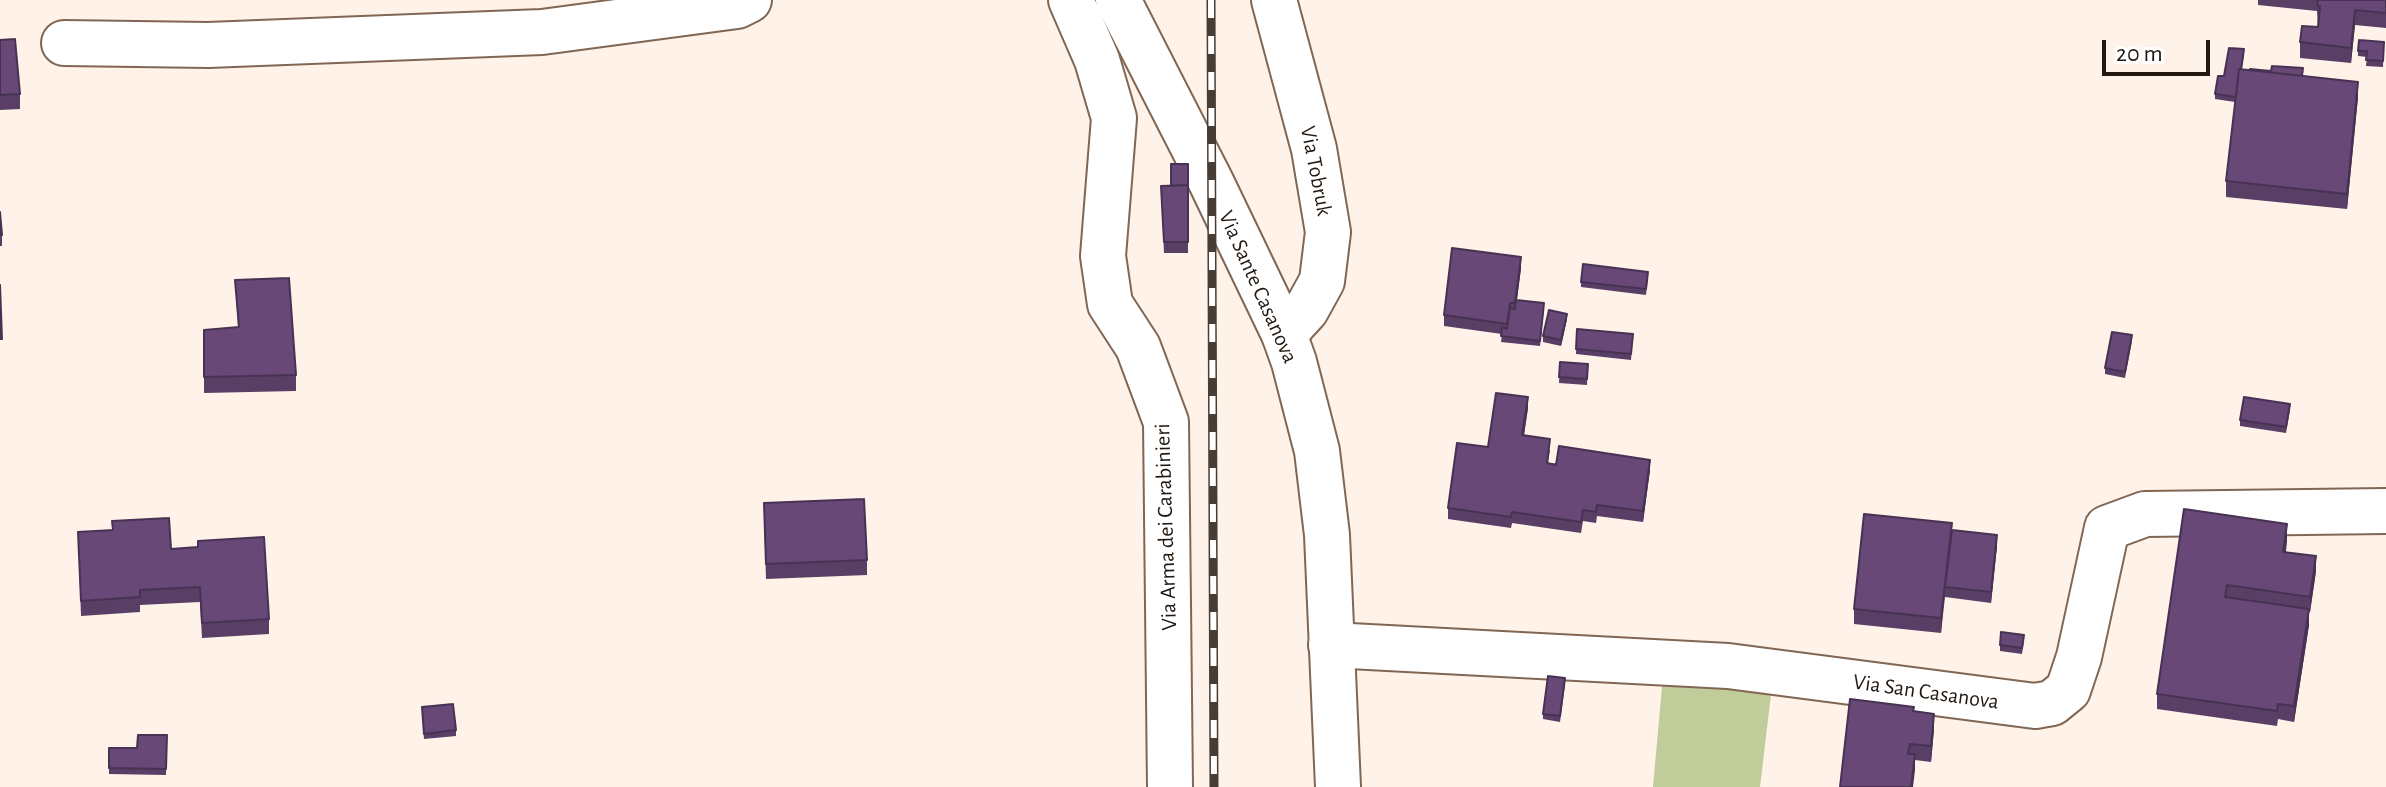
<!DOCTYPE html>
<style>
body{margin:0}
#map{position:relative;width:2386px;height:787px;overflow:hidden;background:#fef2e9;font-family:"Alegreya Sans",sans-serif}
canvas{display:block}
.scale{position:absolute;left:2102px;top:40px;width:108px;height:36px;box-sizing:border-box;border:4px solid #231911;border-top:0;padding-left:10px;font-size:24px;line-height:28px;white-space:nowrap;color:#231911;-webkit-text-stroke:6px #fff;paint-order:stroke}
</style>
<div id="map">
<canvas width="2386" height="787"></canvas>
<div class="scale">20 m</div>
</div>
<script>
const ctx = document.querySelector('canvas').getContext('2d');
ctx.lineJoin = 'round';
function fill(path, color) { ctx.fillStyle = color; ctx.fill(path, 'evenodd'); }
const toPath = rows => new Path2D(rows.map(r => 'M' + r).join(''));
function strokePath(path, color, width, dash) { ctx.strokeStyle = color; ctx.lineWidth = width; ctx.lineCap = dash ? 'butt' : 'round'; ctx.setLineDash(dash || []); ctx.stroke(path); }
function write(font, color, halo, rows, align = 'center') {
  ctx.font = font + ' "Alegreya Sans",sans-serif'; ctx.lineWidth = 8; ctx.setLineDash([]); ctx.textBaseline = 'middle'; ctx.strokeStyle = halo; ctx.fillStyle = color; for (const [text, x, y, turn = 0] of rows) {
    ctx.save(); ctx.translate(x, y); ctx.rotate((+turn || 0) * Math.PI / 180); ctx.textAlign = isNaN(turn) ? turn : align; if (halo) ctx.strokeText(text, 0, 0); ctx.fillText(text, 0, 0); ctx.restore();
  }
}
const green = toPath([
 [1666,642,1775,661,1760,787,1653,787]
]);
const minor = toPath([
 [1071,0,1097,60,1114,118,1103,256,1110,304,1138,347,1166,422,1170,787],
 [1274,0,1314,149,1328,232,1322,281,1306,310,1284,334],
 [64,43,208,45,542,32,737,6,749,0],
 [1331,645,1728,666,2035,706,2052,703,2068,690,2079,657,2107,528,2145,514,2386,511]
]);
const major = toPath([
 [1118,0,1211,182,1284,334,1294,362,1317,451,1327,535,1338,787]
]);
const rail = toPath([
 [1211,0,1214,787]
]);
const wall = toPath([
 [2258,0,2386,0,2386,28,2355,25,2351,63,2300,58,2300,42,2318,27,2317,11,2258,5],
 [0,40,20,94,20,109,0,110],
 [2384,42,2383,67,2366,66,2367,57,2358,56,2358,51],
 [2244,55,2242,69,2303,76,2358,97,2347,209,2226,197,2226,181,2235,102,2215,99,2215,94,2224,76],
 [1188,164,1188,253,1164,253,1161,186,1171,186],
 [0,212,2,235,2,246,0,246],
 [1521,268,1517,300,1544,309,1540,346,1501,342,1502,334,1444,326,1444,315],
 [1648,277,1646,295,1581,287,1581,282],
 [235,280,296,375,296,391,204,393,204,330,238,327],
 [1567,319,1561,346,1543,342,1543,336],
 [1577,329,1633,334,1631,360,1576,354],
 [2132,341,2125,378,2105,374,2105,368],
 [1560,362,1588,364,1587,385,1559,383],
 [1528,408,1524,436,1550,450,1548,463,1650,470,1643,522,1597,516,1596,523,1583,521,1581,533,1512,523,1511,528,1448,519,1448,508,1488,447],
 [2290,410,2286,433,2240,426,2240,420],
 [2184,509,2287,540,2286,552,2316,571,2310,612,2309,612,2309,625,2294,722,2278,719,2277,726,2157,709,2157,694],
 [764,518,867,560,867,575,766,579],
 [112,521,171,549,269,619,269,634,202,638,200,602,140,605,140,612,81,616,78,532,112,530],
 [1952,530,1997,546,1991,603,1945,597,1941,633,1854,624,1854,609],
 [2024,641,2022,654,2000,651,2000,645],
 [1565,684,1560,722,1543,719,1543,714],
 [1914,711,1934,729,1931,762,1915,760,1915,770,1840,787],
 [422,713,456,730,456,736,424,739],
 [167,735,166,775,109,774,109,748,137,748]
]);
const shadedWall = toPath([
 [2355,10,2355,25,2351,63,2351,48],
 [2358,82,2358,97,2347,209,2347,194],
 [1521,257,1521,268,1515,314,1515,303],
 [1567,314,1567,319,1561,346,1561,340],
 [1528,397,1528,408,1522,446,1522,435],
 [1650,460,1650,470,1643,522,1643,511],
 [1952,523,1952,538,1945,587,1941,633,1941,618],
 [2287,524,2287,540,2283,567,2283,552],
 [1997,535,1997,546,1991,603,1991,592],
 [2316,556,2316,571,2310,612,2310,597],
 [2309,609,2309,625,2294,722,2294,706],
 [1934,714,1934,729,1931,762,1931,746],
 [1915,754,1915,770,1913,787,1911,787]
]);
const building = toPath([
 [2318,0,2386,0,2386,13,2355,10,2351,48,2300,42,2302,26,2318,27,2320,6,2317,6,2318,0],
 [15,39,20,94,0,95,0,40,15,39],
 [2359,40,2384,42,2383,61,2366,60,2367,51,2358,51,2359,40],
 [2229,48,2244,49,2241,69,2239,69,2236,97,2215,94,2218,76,2224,76,2229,48],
 [2272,66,2303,68,2302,76,2250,70,2250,69,2271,71,2272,66],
 [2239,69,2358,82,2347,194,2226,181,2239,69],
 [1171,164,1188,164,1188,185,1171,186,1171,164],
 [1188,185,1188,242,1164,242,1161,186,1188,185],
 [0,212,2,235,0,235,0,212],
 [1452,248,1521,257,1515,303,1510,303,1507,324,1444,315,1452,248],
 [1583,264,1648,272,1646,289,1581,282,1583,264],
 [289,278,296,375,204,377,204,330,239,327,235,280,289,278],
 [0,285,2,339,0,339,0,285],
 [1516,300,1544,303,1540,341,1501,336,1502,327,1507,329,1510,308,1515,309,1516,300],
 [1549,310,1567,314,1561,340,1543,336,1549,310],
 [1577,329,1633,334,1631,354,1576,349,1577,329],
 [2112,332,2132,335,2125,372,2105,368,2112,332],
 [1560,362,1588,364,1587,379,1559,377,1560,362],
 [1496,393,1528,397,1522,435,1550,439,1547,463,1556,465,1559,446,1650,460,1643,511,1597,505,1596,512,1583,510,1581,522,1512,512,1511,517,1448,508,1457,443,1488,447,1496,393],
 [2244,397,2290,404,2286,427,2240,420,2244,397],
 [864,499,867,560,766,564,764,503,864,499],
 [2184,509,2287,524,2283,552,2316,556,2310,597,2227,585,2225,597,2309,609,2294,706,2278,704,2277,711,2157,694,2184,509],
 [1864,514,1952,523,1941,618,1854,609,1864,514],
 [169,518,171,549,198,547,198,541,264,537,269,619,202,623,200,587,140,590,140,597,81,601,78,532,113,530,112,521,169,518],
 [1952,530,1997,535,1991,592,1945,587,1952,530],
 [2001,632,2024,635,2022,648,2000,645,2001,632],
 [1548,676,1565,678,1560,716,1543,714,1548,676],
 [1850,699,1914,707,1913,711,1934,714,1931,746,1910,744,1908,754,1915,754,1911,787,1840,787,1850,699],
 [453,704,456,730,424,734,422,707,453,704],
 [138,735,167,735,166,769,109,768,109,748,137,748,138,735]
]);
const streetNames = [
 ["Via Tobruk",1316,171,79],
 ["Via Sante Casanova",1258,287,66],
 ["Via Arma dei Carabinieri",1166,527,-92],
 ["Via San Casanova",1926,692,8]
];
fill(green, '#c0cc99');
strokePath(minor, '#816753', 48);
strokePath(major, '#816753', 48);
strokePath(minor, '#fff', 44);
strokePath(major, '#fff', 44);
strokePath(rail, '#473d34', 9);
strokePath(rail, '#fff', 6, [18]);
fill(wall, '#593e66');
fill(shadedWall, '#483253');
fill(building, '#674877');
strokePath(building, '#483253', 2);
write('22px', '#231911', '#fff', streetNames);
</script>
